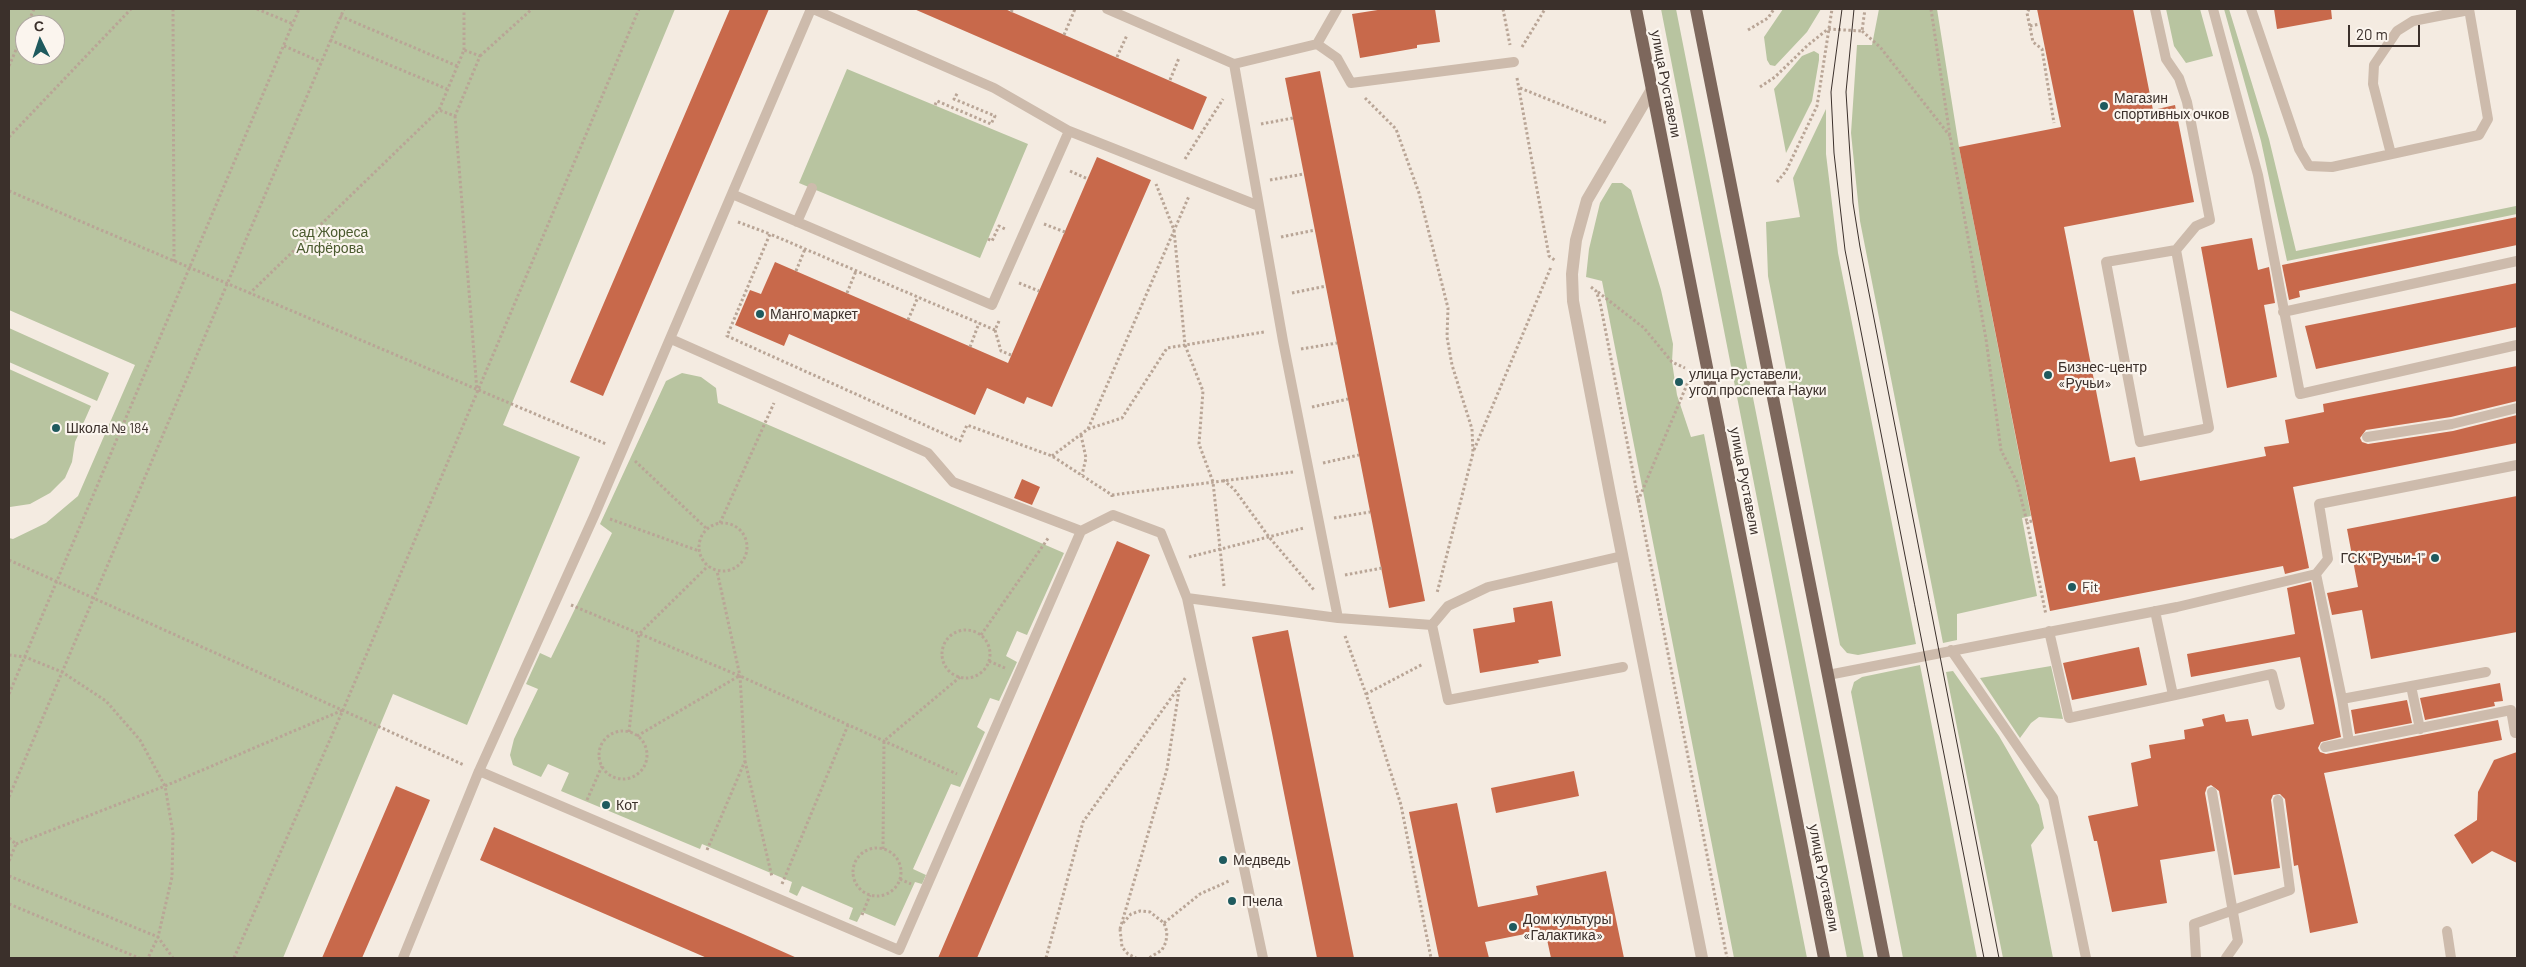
<!DOCTYPE html>
<meta charset="utf-8">
<style>
body{margin:0}
#map{position:relative;width:2526px;height:967px;overflow:hidden;background:#f4ebe1;font-family:Barlow,sans-serif}
canvas{display:block}
.frame{position:absolute;inset:0;border:10px solid #3b302b;pointer-events:none}
.north{position:absolute;left:15px;top:15px;width:50px;height:50px;box-sizing:border-box;background:#fbf5ee;border:1px solid #aea6a0;border-radius:50%;rotate:356deg;font-size:14px;font-weight:700;line-height:20px;text-align:center;color:#3b302b}
.north::after{content:'';display:block;margin:auto;width:18px;height:22px;background:#1f5a5e;clip-path:polygon(50% 0,100% 100%,50% 72%,0 100%)}
.scale{position:absolute;left:2348px;top:25px;width:72px;height:22px;box-sizing:border-box;border:2px solid #3b302b;border-top:0;padding-left:6px;font-size:15px;line-height:18px;white-space:nowrap;color:#3b302b;-webkit-text-stroke:4px #fbf5ee;paint-order:stroke}
</style>
<div id="map">
<canvas width="2526" height="967"></canvas>
<div class="frame"></div>
<div class="north">С</div>
<div class="scale">20 m</div>
</div>
<script>
const ctx = document.querySelector('canvas').getContext('2d');
ctx.lineJoin = 'round';
function fill(path, color) { ctx.fillStyle = color; ctx.fill(path, 'evenodd'); }
const toPath = rows => new Path2D(rows.map(r => 'M' + r).join(''));
function strokePath(path, color, width, dash) { ctx.strokeStyle = color; ctx.lineWidth = width; ctx.lineCap = dash ? 'butt' : 'round'; ctx.setLineDash(dash || []); ctx.stroke(path); }
function write(font, color, halo, rows, align = 'center') {
  ctx.font = font + ' Barlow,sans-serif'; ctx.lineWidth = 4.5; ctx.setLineDash([]); ctx.textBaseline = 'middle'; ctx.strokeStyle = halo; ctx.fillStyle = color; for (const [text, x, y, turn = 0] of rows) {
    ctx.save(); ctx.translate(x, y); ctx.rotate((+turn || 0) * Math.PI / 180); ctx.textAlign = isNaN(turn) ? turn : align; if (halo) ctx.strokeText(text, 0, 0); ctx.fillText(text, 0, 0); ctx.restore();
  }
}
const green = toPath([
 [9,9,675,9,503,425,580,457,467,725,393,694,283,958,9,958,9,538,13,539,46,523,78,496,135,365,9,310],
 [25,25,55,25,55,55,25,55],
 [1661,9,1676,9,1864,958,1847,958],
 [1783,9,1821,9,1807,32,1775,66,1770,65,1767,60,1764,37],
 [1879,9,1937,9,1959,147,2031,516,2022,518,2037,596,1957,614,1957,640,1943,643,1860,221,1851,133,1857,45,1872,45],
 [2166,9,2200,9,2213,56,2186,63,2174,46],
 [2224,9,2229,9,2269,139,2296,251,2516,206,2517,214,2287,261,2261,141],
 [1814,51,1819,54,1819,60,1812,101,1786,153,1774,89,1802,56],
 [847,69,1028,144,980,258,799,183],
 [1826,109,1826,154,1838,253,1916,644,1858,655,1847,653,1840,645,1768,276,1766,222,1800,217,1793,178],
 [1612,183,1622,183,1631,190,1661,290,1673,344,1672,362,1677,395,1691,437,1704,434,1807,958,1734,958,1602,281,1586,277,1589,249,1600,203],
 [9,328,109,373,97,401,9,362],
 [9,369,91,406,75,442,72,462,65,478,50,493,30,504,10,507],
 [682,373,701,377,716,388,718,403,1064,553,1027,635,1017,631,1006,656,1017,662,999,701,990,698,977,727,985,732,960,787,951,784,913,869,926,875,922,884,915,882,895,926,862,912,857,922,849,919,853,908,802,886,797,896,789,892,792,882,702,844,700,849,561,791,569,773,548,764,541,777,513,765,510,755,514,739,538,689,526,684,540,653,551,658,612,533,600,524,666,381],
 [1920,665,1977,958,1903,958,1851,692,1854,682,1862,677],
 [2051,666,2063,719,2039,717,2031,723,2020,738,1980,678],
 [1953,671,1999,736,2039,805,2044,828,2031,845,2053,958,2003,958,1946,672]
]);
const building = toPath([
 [730,9,769,9,603,396,570,382],
 [914,9,1005,9,1207,97,1193,130],
 [1384,9,1435,9,1440,42,1417,45,1417,48,1360,58,1352,14],
 [2037,9,2133,9,2153,110,2175,105,2194,202,2064,227,2110,462,2135,457,2140,481,2266,456,2264,447,2289,443,2285,420,2324,412,2323,404,2517,366,2517,401,2451,417,2366,430,2360,438,2362,442,2368,444,2453,431,2517,415,2517,443,2293,487,2309,568,2285,574,2283,566,2050,611,1959,147,2061,127],
 [2274,9,2331,9,2332,19,2277,29],
 [1320,71,1425,601,1389,608,1285,78],
 [1097,157,1151,180,1052,407,1027,397,1024,404,987,388,975,415,789,334,784,346,735,325,750,290,761,294,775,262,1008,363],
 [2517,217,2517,245,2299,291,2300,297,2289,300,2282,265],
 [2252,238,2258,270,2269,267,2275,303,2264,305,2277,377,2227,388,2201,247],
 [2517,283,2517,327,2316,369,2305,326],
 [1022,479,1040,487,1032,505,1014,498],
 [2517,496,2517,632,2371,659,2362,610,2332,615,2327,593,2358,587,2347,529],
 [1117,541,1150,555,977,958,938,958],
 [2311,582,2341,737,2321,742,2318,748,2320,752,2326,754,2498,720,2502,740,2324,773,2358,923,2310,933,2298,865,2294,866,2285,799,2280,794,2273,795,2271,800,2280,868,2234,875,2219,791,2211,785,2207,787,2205,793,2215,851,2160,860,2167,903,2112,912,2097,841,2094,841,2088,816,2138,806,2131,763,2151,758,2149,745,2185,739,2184,730,2204,726,2202,719,2224,714,2226,722,2248,719,2252,736,2314,724,2300,657,2191,677,2187,654,2295,634,2287,588],
 [1552,601,1561,656,1538,660,1539,663,1480,673,1473,629,1515,622,1513,608],
 [1288,630,1328,830,1354,958,1317,958,1272,733,1252,637],
 [2139,647,2147,685,2072,700,2063,663],
 [2500,683,2503,701,2494,702,2495,706,2425,720,2420,698],
 [2407,700,2412,723,2355,734,2351,710],
 [2517,752,2517,863,2492,851,2472,864,2454,835,2477,820,2478,792,2494,760],
 [1574,771,1579,796,1496,813,1491,788],
 [396,786,430,800,396,880,362,958,322,958],
 [1457,803,1478,907,1538,895,1536,886,1606,871,1624,958,1551,958,1545,930,1485,942,1489,958,1439,958,1409,812],
 [494,827,743,934,797,958,707,958,480,860]
]);
const path = toPath([
 [173,9,174,262],
 [257,9,293,24],
 [1503,9,1510,45],
 [1931,9,1950,136,1986,339,2001,450,2017,482,2027,522],
 [2029,9,2027,13,2033,42,2042,49,2054,123],
 [1011,12,1013,9],
 [340,16,457,66],
 [27,25,34,9],
 [2030,26,2040,24],
 [1748,30,1768,18,1774,9],
 [1862,31,1880,47,1950,136],
 [1064,35,1075,9],
 [330,40,447,89],
 [284,46,321,62],
 [1522,47,1545,9],
 [464,50,464,9],
 [480,56,532,9],
 [1117,57,1127,35],
 [9,66,25,29],
 [1517,78,1549,256,1556,261],
 [1170,80,1179,58],
 [1760,87,1775,77,1808,45,1828,29,1862,31,1865,9],
 [1520,88,1607,123],
 [1365,98,1396,129,1419,193,1448,308,1447,337,1452,365,1472,429,1473,453,1437,593],
 [935,105,937,101,991,124,995,116,954,99,958,92],
 [455,116,477,391],
 [1261,124,1293,118],
 [9,137,131,9],
 [1185,159,1223,99],
 [1070,171,1088,179],
 [1270,180,1304,174],
 [1777,182,1786,171,1817,106,1832,9],
 [9,191,606,444],
 [738,222,770,234],
 [1044,224,1065,232],
 [1281,237,1315,230],
 [988,239,992,241,999,226,1007,230],
 [796,271,805,249],
 [1019,283,1039,291],
 [1591,287,1596,291,1600,302,1727,958],
 [1598,292,1644,328,1672,362,1685,368],
 [847,293,856,271],
 [1292,293,1326,286],
 [249,294,439,110,464,50,480,56,455,116,439,110],
 [908,320,918,297],
 [999,321,995,330,1001,351,1011,355],
 [995,330,770,234,727,336,960,441,967,425,1052,456,1112,495,1112,499],
 [970,347,979,323],
 [1301,349,1337,343],
 [1312,407,1348,399],
 [1088,429,1122,418,1167,348,1185,345,1174,230,1156,184],
 [1081,435,1086,458,1082,475],
 [1474,450,1551,267],
 [1052,456,1088,429,1189,196],
 [635,461,707,529],
 [1323,463,1359,455],
 [1223,480,1234,489,1269,537,1314,590],
 [1112,495,1293,472],
 [1638,501,1688,382],
 [1334,518,1370,512],
 [610,519,699,551],
 [2032,521,2027,522,2046,615],
 [720,523,774,403],
 '699 547a24 24 0 1 1 48 0a24 24 0 1 1-48 0Z',
 [1189,557,1304,528],
 [9,560,464,765],
 [1345,575,1382,568],
 [1224,586,1213,482,1199,444,1203,391,1185,345,1264,332],
 [571,605,740,676,957,774],
 '942 654a24 24 0 1 1 48 0a24 24 0 1 1-48 0Z',
 [981,635,1049,537],
 [1345,636,1366,694,1401,805,1431,958],
 [9,655,25,657,62,672,106,701,140,740,165,786,173,833,172,877,158,937,148,958],
 [989,661,1005,668],
 [9,694,299,9],
 [1366,694,1423,664],
 '599 755a24 24 0 1 1 48 0a24 24 0 1 1-48 0Z',
 [629,732,639,634,708,566],
 [637,736,739,676],
 [745,761,772,877],
 [9,797,344,9],
 [587,800,602,766],
 [9,838,16,844,9,861],
 [16,844,165,786,343,710],
 '853 872a24 24 0 1 1 48 0a24 24 0 1 1-48 0Z',
 [883,849,884,741,960,677],
 [707,850,745,761,740,676,717,571],
 [9,876,158,937,173,958],
 [900,879,911,884],
 [782,884,848,725],
 [9,904,139,958],
 [862,915,870,895],
 [1123,923,1131,914,1140,911,1150,912,1164,923,1167,932,1166,942,1162,950,1149,958],
 [1164,923,1200,894,1229,881],
 [1120,929,1167,769,1179,690],
 [1120,929,1122,947,1128,954,1136,958],
 [234,958,343,710,639,9],
 [1046,958,1083,822,1186,677]
]);
const service = toPath([
 [813,9,994,88,1069,131,1259,206],
 [1107,9,1234,64,1283,341,1338,618,1432,625,1448,606,1488,587,1622,556],
 [2155,9,2166,59,2179,78,2187,102,2210,220,2196,226,2176,250,2209,428,2140,442,2106,262,2176,250],
 [2213,9,2258,175,2300,394,2517,345],
 [2251,9,2299,149,2309,166,2332,167,2479,135,2488,119,2469,9],
 [1317,44,1337,58,1351,83,1514,62],
 [1234,64,1317,44,1337,9],
 [2391,154,2373,84,2374,65,2397,31,2413,21,2469,10],
 [732,194,992,305,1069,131],
 [797,222,812,188],
 [2283,312,2517,261],
 [671,339,928,453,953,482,1081,531],
 [2367,437,2452,424,2517,408],
 [2316,574,2342,699,2486,672],
 [1187,598,1263,958],
 [2155,611,2173,695],
 [1432,625,1448,700,1623,667],
 [2049,631,2069,718,2272,674,2280,705],
 [1951,650,2053,798,2086,958],
 [1828,675,2177,607,2316,574,2328,559,2319,504,2517,465],
 [2411,686,2420,729],
 [2342,699,2349,742],
 [2325,747,2511,710,2515,733],
 [479,771,899,950,1081,531,1113,515,1161,533,1187,598,1338,618],
 [2212,792,2238,941,2226,958],
 [2447,931,2451,958],
 [403,958,479,771,595,514,811,9],
 [2196,958,2194,924,2290,890,2278,800]
]);
const minor = toPath([
 [1651,91,1587,200,1576,240,1572,274,1573,301,1610,494,1702,958]
]);
const primary = toPath([
 [1636,9,1824,958],
 [1696,9,1884,958]
]);
const tram = toPath([
 [1842,9,1831,92,1834,153,1845,250,1984,958],
 [1854,9,1846,92,1853,203,1860,247,1999,958]
]);
const markers = [
 [2104,106,5,"#1f5a5e"],
 [760,314,5,"#1f5a5e"],
 [2048,375,5,"#1f5a5e"],
 [1679,382,5,"#1f5a5e"],
 [56,428,5,"#1f5a5e"],
 [2435,558,5,"#1f5a5e"],
 [2072,587,5,"#1f5a5e"],
 [606,805,5,"#1f5a5e"],
 [1223,860,5,"#1f5a5e"],
 [1232,901,5,"#1f5a5e"],
 [1513,927,5,"#1f5a5e"]
];
const streetNames = [
 ["улица Руставели",1666,84,79],
 ["улица Руставели",1745,481,79],
 ["улица Руставели",1824,878,79]
];
const poiNames = [
 ["Магазин",2114,98],
 ["спортивных очков",2114,114],
 ["Манго маркет",770,314],
 ["Бизнес-центр",2058,367],
 ["«Ручьи»",2058,383],
 ["улица Руставели,",1689,374],
 ["угол проспекта Науки",1689,390],
 ["Школа № 184",66,428],
 ["ГСК \"Ручьи-1\"",2425,558,"right"],
 ["Fit",2082,587],
 ["Кот",616,805],
 ["Медведь",1233,860],
 ["Пчела",1242,901],
 ["Дом культуры",1523,919],
 ["«Галактика»",1523,935]
];
const parkNames = [
 ["сад Жореса",330,232],
 ["Алфёрова",330,248]
];
fill(green, '#b8c4a0');
fill(building, '#c8694b');
strokePath(path, '#b9a596', 3, [2.5, 2.5]);
strokePath(service, '#cdbbac', 10);
strokePath(minor, '#cdbbac', 12);
strokePath(primary, '#7d675c', 12);
strokePath(tram, '#3b302b', 1);
for (const [x, y, r, color] of markers) { const dot = new Path2D(); dot.arc(x, y, r, 0, 2 * Math.PI); ctx.fillStyle = color; ctx.fill(dot); strokePath(dot, '#fbf5ee', 2); }
write('14px', '#3b302b', '#fbf5ee', streetNames);
write('14px', '#3b302b', '#fbf5ee', poiNames, 'left');
write('14px', '#4a5a2e', '#fbf5ee', parkNames);
</script>
